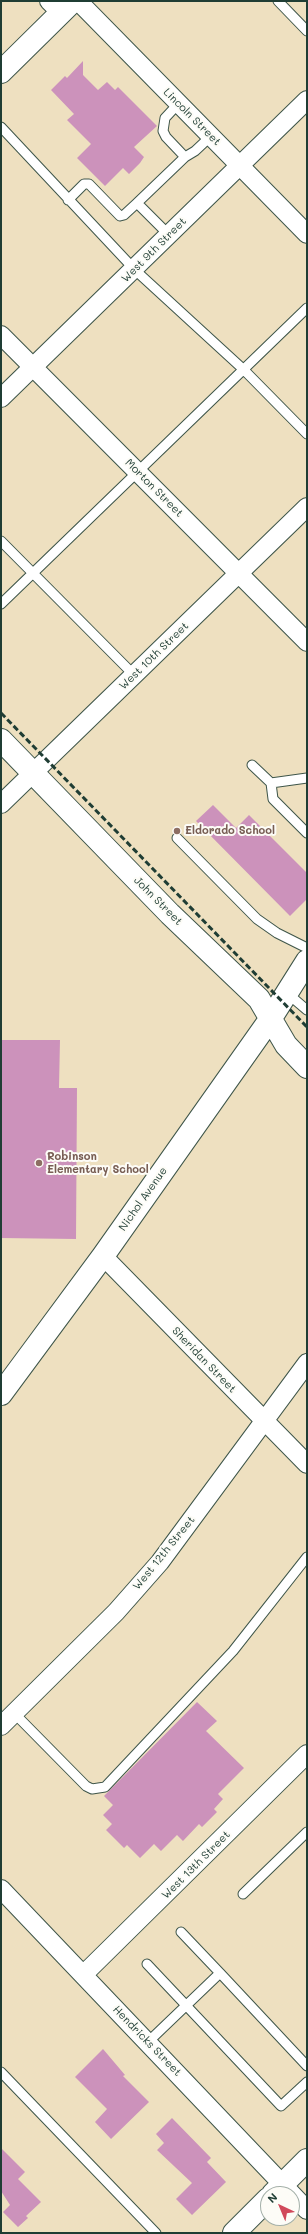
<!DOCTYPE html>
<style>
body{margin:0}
#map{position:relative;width:308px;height:2234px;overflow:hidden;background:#eee0c0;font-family:Mali,sans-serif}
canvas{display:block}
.frame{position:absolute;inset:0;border:2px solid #1f3d34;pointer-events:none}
.north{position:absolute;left:260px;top:2186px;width:40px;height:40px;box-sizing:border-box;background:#fdfcf7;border:1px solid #a4b0a9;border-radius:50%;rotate:316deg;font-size:11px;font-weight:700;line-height:16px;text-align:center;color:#1f3d34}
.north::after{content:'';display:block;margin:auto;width:14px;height:18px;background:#d1495b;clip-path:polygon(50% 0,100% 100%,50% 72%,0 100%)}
</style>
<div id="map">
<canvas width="308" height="2234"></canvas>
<div class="frame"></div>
<div class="north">N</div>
</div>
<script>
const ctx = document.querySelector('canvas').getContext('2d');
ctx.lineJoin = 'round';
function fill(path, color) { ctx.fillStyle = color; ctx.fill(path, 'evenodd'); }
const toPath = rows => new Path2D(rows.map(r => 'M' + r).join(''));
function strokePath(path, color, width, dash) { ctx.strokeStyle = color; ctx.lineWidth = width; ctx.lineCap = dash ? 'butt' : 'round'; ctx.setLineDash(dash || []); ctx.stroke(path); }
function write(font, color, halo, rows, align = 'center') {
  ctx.font = font + ' Mali,sans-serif'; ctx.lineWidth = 4; ctx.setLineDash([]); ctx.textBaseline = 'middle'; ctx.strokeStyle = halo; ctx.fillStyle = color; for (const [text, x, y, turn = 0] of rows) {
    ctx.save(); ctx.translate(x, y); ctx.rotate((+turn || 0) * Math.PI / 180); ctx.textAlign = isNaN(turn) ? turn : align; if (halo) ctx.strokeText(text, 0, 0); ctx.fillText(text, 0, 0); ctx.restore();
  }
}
const building = toPath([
 [83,61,83,75,98,90,107,82,115,90,118,87,157,126,134,147,144,157,140,163,129,174,123,168,105,186,77,158,91,144,67,120,74,114,51,90,65,76,67,78],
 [213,805,236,828,249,815,307,873,307,899,290,916,196,821],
 [1,1040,60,1040,59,1088,77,1088,76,1239,1,1238],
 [197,1702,217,1721,206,1731,244,1768,218,1794,223,1799,214,1809,217,1812,202,1827,199,1824,183,1841,177,1835,161,1851,154,1844,140,1858,127,1845,124,1848,106,1830,112,1824,103,1815,113,1805,104,1796],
 [103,2049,125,2075,123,2076,149,2102,111,2139,95,2122,107,2109,75,2077],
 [172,2118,211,2158,207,2162,226,2182,192,2215,176,2199,192,2183,157,2150,164,2143,156,2134],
 [1,2148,25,2172,18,2179,41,2202,26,2216,28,2218,18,2227,3,2212,10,2205,1,2191]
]);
const lane = toPath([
 [278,1,307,31],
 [179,103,165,118,163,131,166,137,185,157],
 [1,127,135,270,244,370,307,434],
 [68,200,84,184,89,184,120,216,124,215,137,203,169,235],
 [137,203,185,157,195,151,211,136],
 [1,541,134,675],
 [1,604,307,308],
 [252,765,271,783,307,778],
 [271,783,273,799,307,833],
 [177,838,257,919,277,933,307,948],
 [287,993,307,1010],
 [14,1713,86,1786,92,1789,105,1787,233,1651,307,1557],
 [243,1894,307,1832],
 [147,1964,281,2106,307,2082],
 [220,1973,307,2066],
 [148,2042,220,1973,181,1932],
 [1,2072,156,2233]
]);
const street = toPath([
 [49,1,61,13],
 [78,1,307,234],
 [1,335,307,642],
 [1,398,307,100],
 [1,804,307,507],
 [103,1256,307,1464],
 [1,1726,116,1612,160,1562,307,1363],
 [1,1889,307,2210],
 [83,1975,307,1754]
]);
const secondary = toPath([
 [1,72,73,1],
 [1,740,170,914,259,999,286,1045,307,1067],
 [1,1394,103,1256,271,1018,307,961]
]);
const primary = toPath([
 [273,2194,307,2160],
 [234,2233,268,2199]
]);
const rail = toPath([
 [1,713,307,1027]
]);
const markers = [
 [177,831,4,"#8d6e63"],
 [39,1163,4,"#8d6e63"]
];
const streetNames = [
 ["Lincoln Street",192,117,45],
 ["West 9th Street",154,250,-45],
 ["Morton Street",154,488,45],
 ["West 10th Street",154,656,-44],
 ["John Street",158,901,45],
 ["Nichol Avenue",143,1199,-55],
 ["Sheridan Street",204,1360,46],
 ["West 12th Street",164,1553,-51],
 ["West 13th Street",196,1865,-45],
 ["Hendricks Street",147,2041,46]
];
const educationNames = [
 ["Eldorado School",185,831],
 ["Robinson",47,1157],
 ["Elementary School",47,1170]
];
fill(building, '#cc92bb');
strokePath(lane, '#3e5549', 11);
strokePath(street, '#3e5549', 20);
strokePath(secondary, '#3e5549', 24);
strokePath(primary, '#3e5549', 24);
strokePath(lane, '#fff', 9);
strokePath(street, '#fff', 18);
strokePath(secondary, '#fff', 22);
strokePath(primary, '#fff', 22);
strokePath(rail, '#1f3d34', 3, [6, 3]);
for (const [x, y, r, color] of markers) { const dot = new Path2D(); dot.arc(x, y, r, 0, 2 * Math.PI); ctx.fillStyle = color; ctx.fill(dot); strokePath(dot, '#fdfcf7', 1.5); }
write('11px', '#1f3d34', '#fdfcf7', streetNames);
write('bold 11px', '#785e54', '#fdfcf7', educationNames, 'left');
</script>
